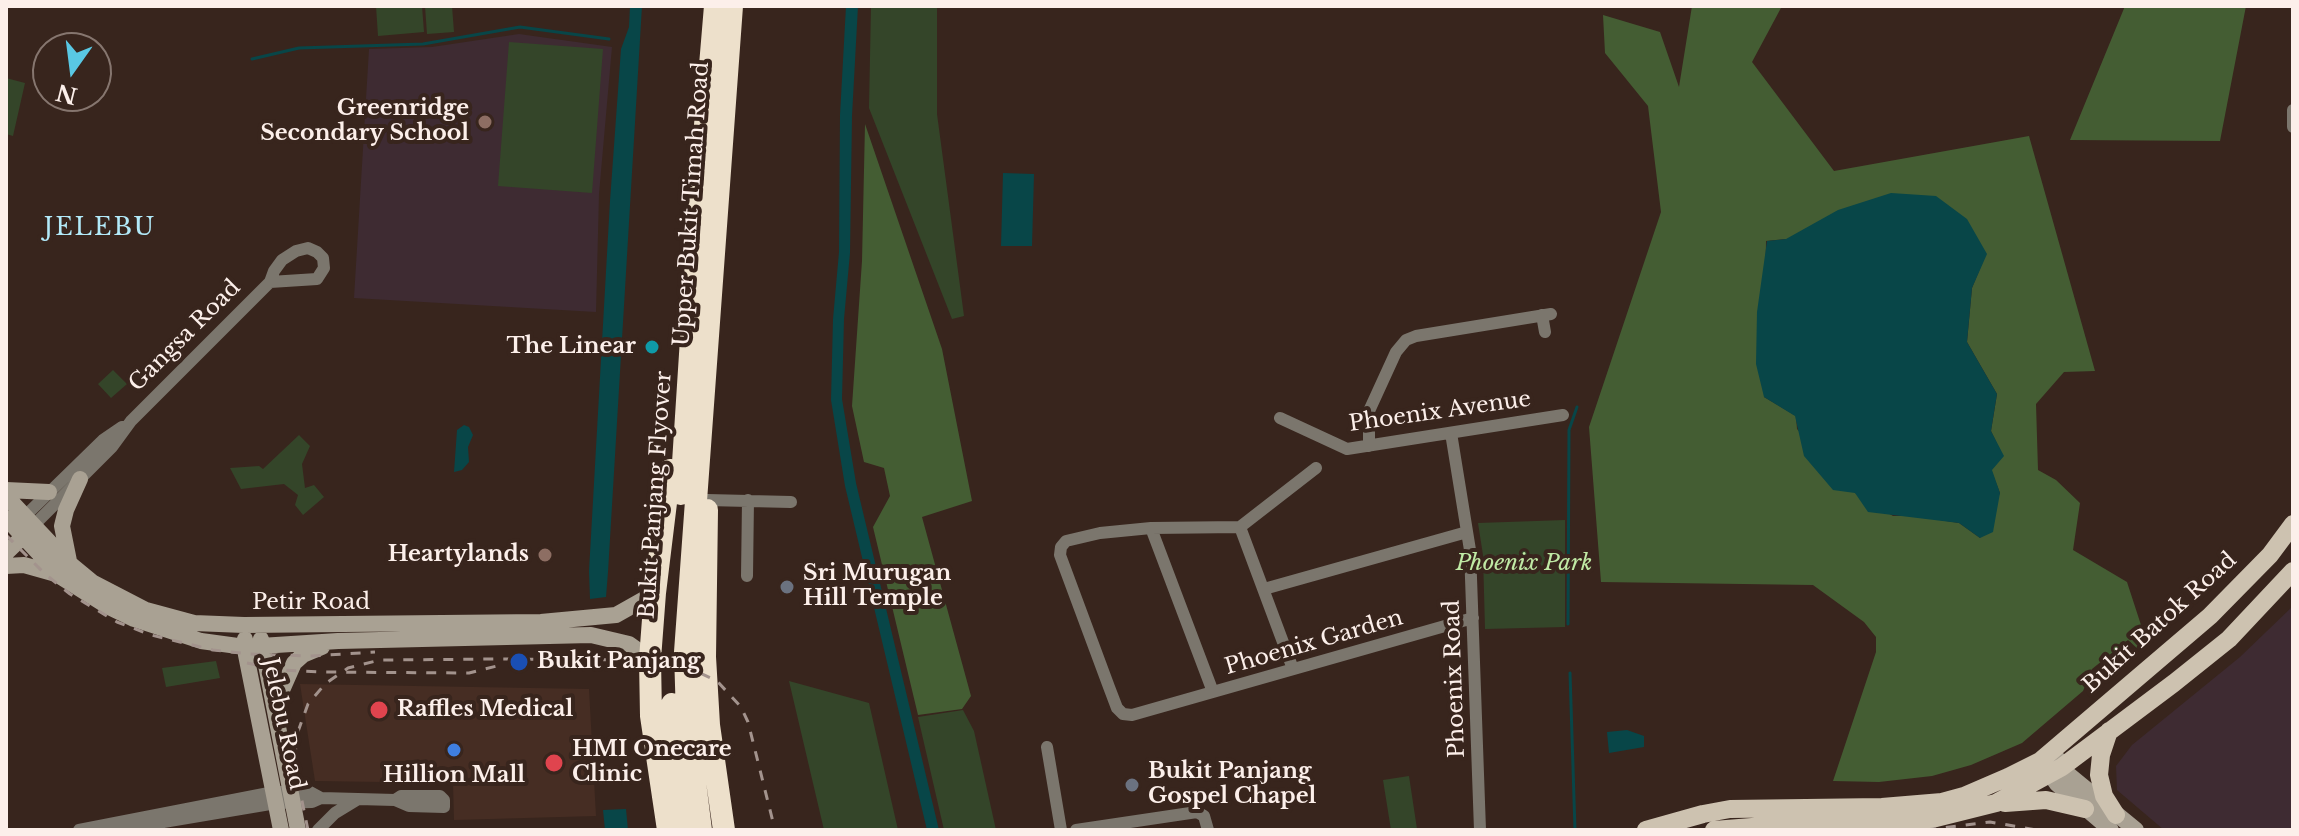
<!DOCTYPE html>
<style>
body{margin:0}
#map{position:relative;width:2299px;height:836px;overflow:hidden;background:#38251d;font-family:"Libre Baskerville",serif}
canvas{display:block}
.frame{position:absolute;inset:0;border:8px solid #fcefea;pointer-events:none}
.north{position:absolute;left:32px;top:32px;width:80px;height:80px;box-sizing:border-box;background:#38251d;border:2px solid #86766f;border-radius:50%;rotate:194deg;font-size:22px;font-weight:700;line-height:32px;text-align:center;color:#fcefea}
.north::after{content:'';display:block;margin:auto;width:28px;height:36px;background:#59c8e4;clip-path:polygon(50% 0,100% 100%,50% 72%,0 100%)}
</style>
<div id="map">
<canvas width="2299" height="836"></canvas>
<div class="frame"></div>
<div class="north">N</div>
</div>
<script>
const ctx = document.querySelector('canvas').getContext('2d');
ctx.lineJoin = 'round';
function fill(path, color) { ctx.fillStyle = color; ctx.fill(path, 'evenodd'); }
const toPath = rows => new Path2D(rows.map(r => 'M' + r).join(''));
function strokePath(path, color, width, dash) { ctx.strokeStyle = color; ctx.lineWidth = width; ctx.lineCap = dash ? 'butt' : 'round'; ctx.setLineDash(dash || []); ctx.stroke(path); }
function write(font, color, halo, rows, align = 'center') {
  ctx.font = font + ' "Libre Baskerville",serif'; ctx.lineWidth = 8; ctx.setLineDash([]); ctx.textBaseline = 'middle'; ctx.strokeStyle = halo; ctx.fillStyle = color; for (const [text, x, y, turn = 0] of rows) {
    ctx.save(); ctx.translate(x, y); ctx.rotate((+turn || 0) * Math.PI / 180); ctx.textAlign = isNaN(turn) ? turn : align; if (halo) ctx.strokeText(text, 0, 0); ctx.fillText(text, 0, 0); ctx.restore();
  }
}
const built = toPath([
 [300,684,589,689,596,816,454,820,453,783,315,781]
]);
const education = toPath([
 [519,34,612,47,599,194,596,312,354,298,369,49,432,47],
 [2293,606,2293,830,2164,830,2117,790,2116,766,2132,745,2240,657]
]);
const green = toPath([
 [376,6,422,6,424,32,378,36],
 [425,6,452,6,454,32,427,34],
 [871,6,937,6,937,114,964,316,952,319,869,108],
 [509,42,603,49,592,193,498,186],
 [6,78,25,83,13,136,6,134],
 [113,370,127,384,111,398,98,384],
 [299,435,310,446,302,464,305,488,314,485,324,497,303,515,295,505,298,495,284,484,241,489,230,468,259,466,263,469],
 [1565,520,1565,627,1485,629,1483,555,1478,523],
 [216,661,220,678,166,687,162,668],
 [789,681,869,703,898,830,824,830],
 [963,710,974,731,996,830,944,830,918,717],
 [1409,776,1417,829,1391,830,1383,780]
]);
const forest = toPath([
 [1692,6,1782,6,1752,62,1834,171,2029,136,2095,371,2064,372,2036,404,2038,470,2056,480,2080,503,2073,550,2127,582,2141,625,2139,650,2128,640,2092,669,2083,691,2022,743,1971,765,1932,776,1879,782,1833,781,1876,652,1876,637,1864,622,1813,585,1601,582,1589,427,1661,212,1648,106,1605,53,1603,15,1660,32,1679,87],
 [1786,239,1986,254,1972,288,1967,342,1997,394,1991,431,2003,456,1991,470,2000,493,1980,538,1959,523,1914,516,1893,516,1855,493,1797,429,1796,416,1764,397,1766,241],
 [2125,6,2246,6,2220,141,2070,140],
 [865,124,942,349,972,501,922,517,971,696,962,709,918,715,873,527,890,496,884,468,864,462,852,406,862,261]
]);
const water = toPath([
 [630,6,642,6,608,572,606,597,590,599,589,571,610,201,621,49,629,27],
 [846,6,858,6,852,116,850,253,844,319,842,399,856,483,939,830,927,830,845,486,831,400,833,319,839,252,840,115],
 [1003,173,1034,174,1032,246,1001,246],
 [1891,193,1936,196,1967,219,1987,254,1972,288,1967,342,1997,394,1991,431,2004,456,1992,470,2000,493,1993,532,1980,538,1959,523,1868,512,1855,493,1833,490,1804,456,1795,416,1764,397,1756,364,1757,312,1767,241,1786,239,1838,210],
 [464,425,469,427,473,435,468,447,469,462,462,470,454,472,457,430],
 [1627,730,1644,736,1644,747,1609,753,1607,732],
 [626,809,628,830,605,830,603,810]
]);
const stream = toPath([
 [252,59,299,48,423,44,520,27,609,39],
 [1568,624,1569,430,1577,407],
 [1570,673,1575,830]
]);
const street = toPath([
 [2293,110,2293,127],
 [1542,315,1545,332],
 [1280,418,1347,449,1563,415],
 [1451,433,1470,550,1480,830],
 [1369,446,1369,411,1396,352,1406,340,1416,336,1551,314],
 [1316,468,1240,527,1151,528,1100,533,1066,541,1061,547,1060,555,1109,687,1117,708,1123,714,1132,715,1473,618],
 [707,500,791,502],
 [24,517,103,440,122,427],
 [33,526,112,447,131,421,270,282,274,271,282,260,296,251,308,248,317,252,323,258,324,268,317,279,270,282],
 [1240,527,1293,669],
 [1151,528,1213,692],
 [747,576,748,500],
 [1264,589,1467,532],
 [1047,747,1061,830],
 [79,830,274,792,310,792,321,798],
 [116,830,276,803,312,802,321,798,395,800,409,806,444,807,444,800,440,796,401,796,395,800],
 [318,830,335,813,358,799],
 [1076,830,1197,812,1204,816,1208,830]
]);
const secondary = toPath([
 [6,490,49,492],
 [6,496,69,563,92,582,146,610,194,623,244,625,541,622,616,615,655,593],
 [6,518,61,577,107,606,134,619,201,641,245,647,338,641,591,635,629,644,650,659],
 [6,553,31,529],
 [69,561,62,526,66,510,80,479],
 [6,566,24,565,56,574],
 [245,639,246,655,281,830],
 [261,639,298,830],
 [275,706,294,663,303,655,322,647],
 [2057,758,2069,775,2136,830],
 [2044,765,2057,784,2111,830]
]);
const primary = toPath([
 [2109,731,2101,755,2099,775,2104,796,2116,815],
 [2005,803,2046,800,2085,809],
 [1646,830,1703,814,1730,809,1882,807,1942,802,1964,796,2008,777,2040,761,2210,616,2270,555,2293,524],
 [1714,830,1790,824,1859,825,1928,820,1996,803,2062,767,2174,683,2229,639,2293,571]
]);
const highway = toPath([
 [681,494,704,137,715,6],
 [707,510,705,657,709,725,724,830],
 [672,704,676,768,684,830],
 [668,830,651,716,650,659,655,593,670,470],
 [701,830,687,718,685,652,732,6]
]);
const rail = toPath([
 [6,535,45,574,70,594,117,622,151,635,213,650,249,654,311,656,375,652],
 [247,663,281,670,320,672,469,673,497,666],
 [308,830,295,767,296,737,308,704,325,684,348,668,380,660,498,659,660,660,681,664,717,681,741,707,748,722,775,830],
 [1926,830,1990,822,2037,830]
]);
const markers = [
 [485,122,8,"#8d6e63"],
 [652,347,8,"#0f9aa8"],
 [545,555,8,"#8d6e63"],
 [787,587,8,"#6b7280"],
 [519,662,10,"#1a4fb4"],
 [379,710,10,"#e0444e"],
 [454,750,8,"#3f7fe0"],
 [554,763,10,"#e0444e"],
 [1132,785,8,"#6b7280"]
];
const poiNames = [
 ["Greenridge",469,109,"right"],
 ["Secondary School",469,134,"right"],
 ["The Linear",636,347,"right"],
 ["Heartylands",529,555,"right"],
 ["Sri Murugan",803,574],
 ["Hill Temple",803,599],
 ["Bukit Panjang",537,662],
 ["Raffles Medical",397,710],
 ["HMI Onecare",572,750],
 ["Clinic",572,775],
 ["Bukit Panjang",1148,772],
 ["Gospel Chapel",1148,797],
 ["Hillion Mall",454,776,"center"]
];
const streetNames = [
 ["Upper Bukit Timah Road",692,204,-86],
 ["Gangsa Road",185,336,-45],
 ["Phoenix Avenue",1440,412,-8],
 ["Bukit Panjang Flyover",656,495,-86],
 ["Petir Road",311,603],
 ["Bukit Batok Road",2160,623,-42],
 ["Phoenix Garden",1314,643,-16],
 ["Phoenix Road",1455,679,-92],
 ["Jelebu Road",283,724,78]
];
const parkNames = [
 ["Phoenix Park",1524,564]
];
const neighbourhoodNames = [
 ["JELEBU",100,228]
];
fill(built, '#462d23');
fill(education, '#3e2b32');
fill(green, '#344529');
fill(forest, '#445d33');
fill(water, '#084648');
strokePath(stream, '#084648', 3);
strokePath(street, '#7b766d', 12);
strokePath(secondary, '#a9a193', 16);
strokePath(primary, '#cdc2b0', 18);
strokePath(highway, '#ede0cb', 22);
strokePath(rail, '#a3938d', 3, [10, 10]);
for (const [x, y, r, color] of markers) { const dot = new Path2D(); dot.arc(x, y, r, 0, 2 * Math.PI); ctx.fillStyle = color; ctx.fill(dot); strokePath(dot, '#38251d', 3); }
write('bold 22px', '#fcefea', '#38251d', poiNames, 'left');
write('22px', '#fcefea', '#38251d', streetNames);
write('italic 22px', '#c0eaa5', '#38251d', parkNames);
ctx.letterSpacing = '2px';
write('24px', '#b2eaf9', '#38251d', neighbourhoodNames);
ctx.letterSpacing = '0px';
</script>
